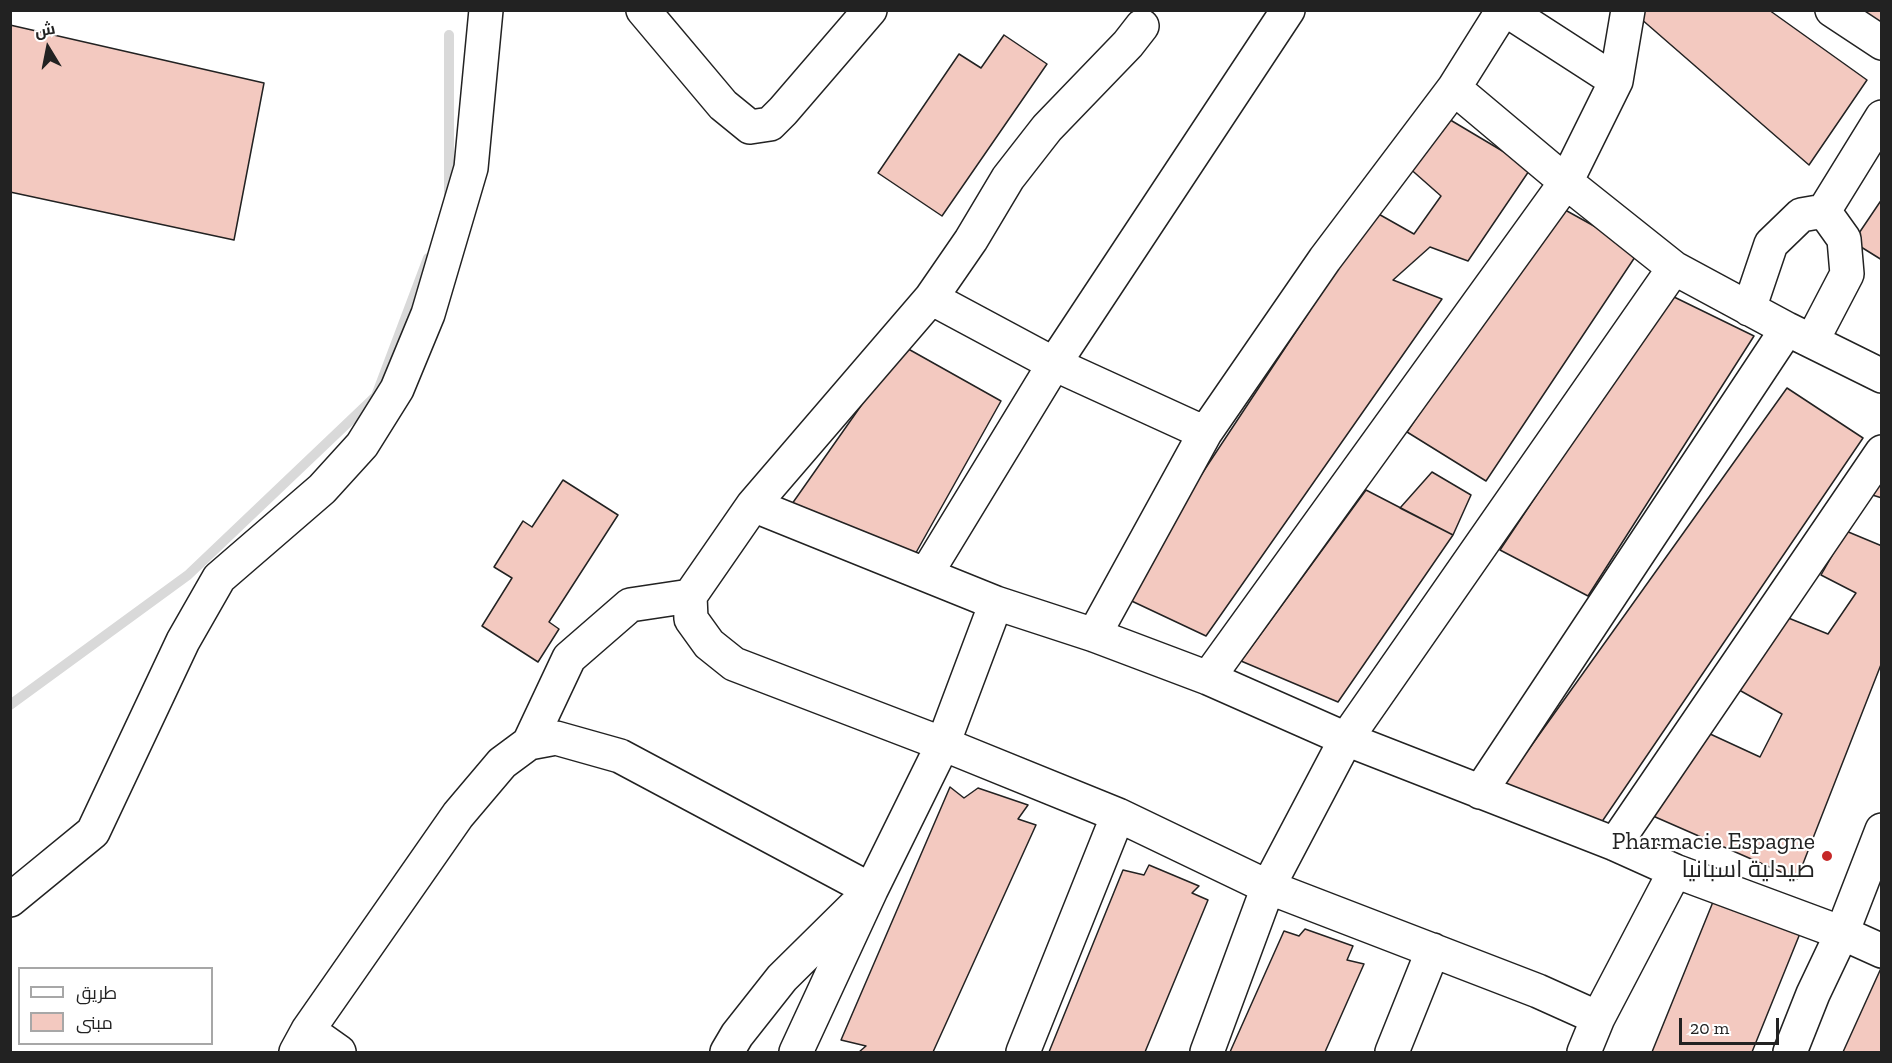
<!DOCTYPE html>
<meta charset="utf-8">
<style>
body{margin:0}
#map{position:relative;width:1892px;height:1063px;overflow:hidden;background:#fff;font-family:"Zilla Slab",Cairo,serif}
canvas{display:block}
.frame{position:absolute;inset:0;border:12px solid #222;pointer-events:none}
.legend{position:absolute;left:18px;top:967px;width:195px;height:78px;box-sizing:border-box;background:#fff;border:2px solid #a7a7a7;margin:0;padding:8px 10px;list-style:none;font-size:18px;color:#222}
.legend li{display:flex;align-items:center;gap:12px;height:30px}
.legend b{width:30px;border:2px solid #a7a7a7}
.north{position:absolute;left:18px;top:18px;width:60px;height:60px;-webkit-text-stroke:4px #fff;paint-order:stroke;rotate:350deg;font-size:16px;font-weight:700;line-height:24px;text-align:center;color:#222}
.north::after{content:'';display:block;margin:auto;width:21px;height:27px;background:#222;clip-path:polygon(50% 0,100% 100%,50% 72%,0 100%)}
.scale{position:absolute;left:1679px;top:1018px;width:100px;height:27px;box-sizing:border-box;border:3px solid #222;border-top:0;padding-left:8px;font-size:18px;line-height:21px;white-space:nowrap;color:#222;-webkit-text-stroke:4px #fff;paint-order:stroke}
</style>
<div id="map">
<canvas width="1892" height="1063"></canvas>
<div class="frame"></div>
<ul class="legend">
<li><b style="height:8px;background:#fff"></b>طريق</li>
<li><b style="height:16px;background:#f3c9c0"></b>مبنى</li>
</ul>
<div class="north">ش</div>
<div class="scale">20 m</div>
</div>
<script>
const ctx = document.querySelector('canvas').getContext('2d');
ctx.lineJoin = 'round';
const toPath = rows => new Path2D(rows.map(r => 'M' + r).join(''));
function strokePath(path, color, width, dash) { ctx.strokeStyle = color; ctx.lineWidth = width; ctx.lineCap = dash ? 'butt' : 'round'; ctx.setLineDash(dash || []); ctx.stroke(path); }
function fill(path, color) { ctx.fillStyle = color; ctx.fill(path, 'evenodd'); }
function write(font, color, halo, rows, align = 'center') {
  ctx.font = font + ' "Zilla Slab",Cairo,serif'; ctx.lineWidth = 4.5; ctx.setLineDash([]); ctx.textBaseline = 'middle'; ctx.strokeStyle = halo; ctx.fillStyle = color; for (const [text, x, y, turn = 0] of rows) {
    ctx.save(); ctx.translate(x, y); ctx.rotate((+turn || 0) * Math.PI / 180); ctx.textAlign = isNaN(turn) ? turn : align; if (halo) ctx.strokeText(text, 0, 0); ctx.fillText(text, 0, 0); ctx.restore();
  }
}
const stream = toPath([
 [449,35,449,195],
 [10,705,188,575,376,396,428,258]
]);
const building = toPath([
 [1641,10,1769,10,1867,80,1809,165,1640,18,1641,10],
 [1841,10,1882,10,1882,30,1841,10],
 [10,25,264,83,234,240,10,192,10,25],
 [1004,35,1047,64,942,216,878,173,959,54,981,68,1004,35],
 [1447,118,1531,168,1468,261,1430,247,1393,280,1442,299,1206,636,1121,596,1375,212,1414,234,1441,196,1407,166,1447,118],
 [1882,199,1882,260,1853,242,1882,199],
 [1558,206,1639,251,1486,481,1407,432,1558,206],
 [1670,295,1754,336,1588,596,1500,550,1670,295],
 [903,346,1001,401,913,558,787,511,903,346],
 [1787,388,1863,438,1599,826,1501,788,1787,388],
 [1432,472,1471,495,1453,535,1400,508,1432,472],
 [1882,479,1882,498,1869,494,1882,479],
 [563,480,618,515,549,622,559,629,538,662,482,626,512,578,494,567,523,521,532,527,563,480],
 [1366,490,1453,535,1338,702,1241,661,1366,490],
 [1846,531,1882,546,1882,662,1797,879,1653,816,1708,733,1760,757,1782,714,1732,686,1781,615,1828,634,1856,593,1821,575,1846,531],
 [950,787,964,798,978,788,1028,805,1018,819,1036,825,933,1052,859,1052,866,1046,841,1040,950,787],
 [1149,865,1199,886,1192,893,1208,900,1145,1052,1049,1052,1123,870,1144,875,1149,865],
 [1715,897,1801,931,1752,1052,1652,1052,1715,897],
 [1305,929,1353,946,1347,960,1364,964,1325,1052,1230,1052,1284,931,1299,936,1305,929],
 [1882,966,1882,1052,1843,1052,1882,966]
]);
const minor = toPath([
 [643,10,723,105,750,127,770,124,783,111,870,10],
 [1506,10,1616,81],
 [1832,10,1882,43],
 [1142,26,1128,44,1047,128,1008,178,971,240,931,298,753,505,690,596,691,619,709,644,734,664,943,744,1118,815,1268,887,1538,991,1598,1018],
 [1454,88,1566,182,1674,268,1787,329,1882,376],
 [1824,211,1882,117],
 [931,298,1054,364,1205,433],
 [1749,309,1771,244,1801,215,1824,211,1844,239,1847,274,1812,341],
 [753,505,996,603,1094,635,1208,678,1346,739,1615,844,1675,871,1842,933,1882,951],
 [926,574,1054,364,1288,10],
 [1094,635,1205,433,1325,259,1454,88,1503,10],
 [1208,678,1566,182,1616,81,1628,10],
 [529,743,569,658,630,605,690,596],
 [1480,792,1787,329],
 [1615,844,1882,452],
 [10,900,93,832,183,641,219,578,322,489,362,445,397,389,428,314,471,168,486,10],
 [308,1030,339,1052],
 [296,1052,308,1030,458,815,502,763,529,743,556,738,620,756,871,890],
 [727,1052,737,1035,782,978,857,904],
 [796,1052,871,890,943,744,996,603],
 [1023,1052,1118,815],
 [1207,1052,1268,887,1346,739,1674,268],
 [1392,1052,1433,950],
 [1584,1052,1598,1018,1675,871]
]);
const major = toPath([
 [1790,1052,1813,994,1842,933,1882,830]
]);
const markers = [
 [1827,856,6,"#c62828"]
];
const poiNames = [
 ["Pharmacie Espagne",1815,842],
 ["صيدلية اسبانيا",1815,870]
];
strokePath(stream, '#d9d9d9', 10);
fill(building, '#f3c9c0');
strokePath(building, '#222', 1.5);
strokePath(minor, '#222', 36);
strokePath(major, '#222', 36);
strokePath(minor, '#fff', 33);
strokePath(major, '#fff', 33);
for (const [x, y, r, color] of markers) { const dot = new Path2D(); dot.arc(x, y, r, 0, 2 * Math.PI); ctx.fillStyle = color; ctx.fill(dot); strokePath(dot, '#fff', 2); }
write('24px', '#222', '#fff', poiNames, 'right');
</script>
